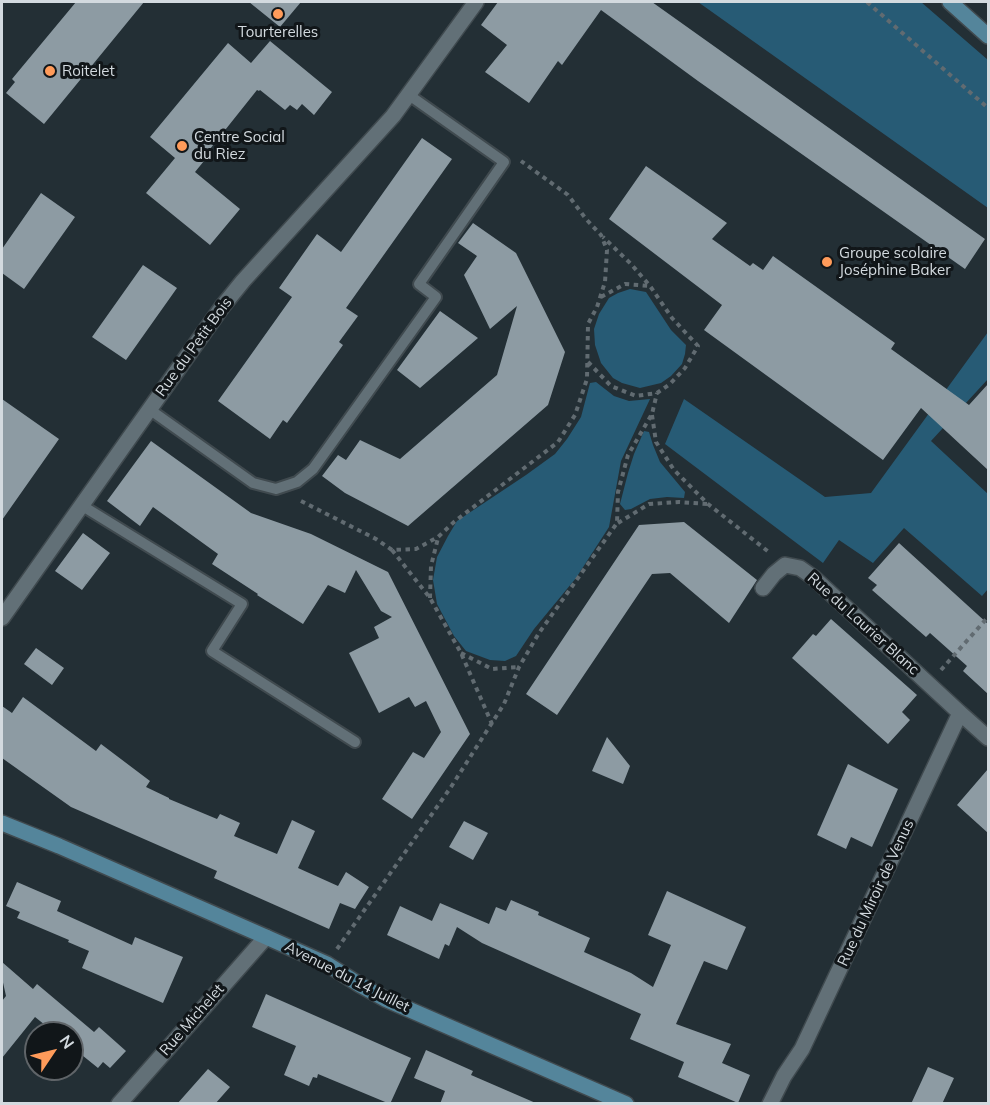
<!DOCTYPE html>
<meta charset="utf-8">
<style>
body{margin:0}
#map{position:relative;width:990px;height:1105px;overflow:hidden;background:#232f35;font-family:Mulish,sans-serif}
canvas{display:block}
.frame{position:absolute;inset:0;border:3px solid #d3dadf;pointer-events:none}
.north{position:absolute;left:24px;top:1021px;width:60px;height:60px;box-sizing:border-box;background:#111619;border:2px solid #5f6468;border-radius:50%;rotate:55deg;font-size:16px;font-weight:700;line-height:24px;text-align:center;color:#d3dadf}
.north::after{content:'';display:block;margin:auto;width:21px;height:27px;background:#ff9b5a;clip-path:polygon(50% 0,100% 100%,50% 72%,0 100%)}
</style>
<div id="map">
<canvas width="990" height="1105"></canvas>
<div class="frame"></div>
<div class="north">N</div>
</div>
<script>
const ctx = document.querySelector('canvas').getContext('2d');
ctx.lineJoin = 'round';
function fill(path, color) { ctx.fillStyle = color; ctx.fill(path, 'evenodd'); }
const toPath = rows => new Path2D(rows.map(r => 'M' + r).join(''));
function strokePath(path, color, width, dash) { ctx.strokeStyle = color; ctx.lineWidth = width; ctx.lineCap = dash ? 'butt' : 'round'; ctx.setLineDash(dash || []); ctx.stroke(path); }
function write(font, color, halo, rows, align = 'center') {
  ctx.font = font + ' Mulish,sans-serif'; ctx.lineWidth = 6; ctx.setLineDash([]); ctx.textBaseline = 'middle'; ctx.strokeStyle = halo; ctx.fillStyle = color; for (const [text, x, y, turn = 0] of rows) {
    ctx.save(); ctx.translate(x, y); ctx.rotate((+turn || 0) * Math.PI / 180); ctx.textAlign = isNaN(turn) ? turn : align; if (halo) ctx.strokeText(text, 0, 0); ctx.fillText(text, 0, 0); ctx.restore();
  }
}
const green = toPath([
 [698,2,921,2,988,60,988,208],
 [630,289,646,292,671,330,686,345,685,354,682,364,671,376,661,383,640,388,622,383,613,378,601,363,595,345,594,329,599,314,609,298,618,293],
 [988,332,988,379,931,441,988,494,988,589,982,596,904,528,873,563,839,540,823,563,665,444,684,399,825,497,871,493],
 [596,382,614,396,629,401,650,399,621,461,609,527,576,578,534,629,516,656,505,661,490,660,466,651,454,636,437,604,433,580,437,557,448,536,457,521,526,475,555,454,567,439,581,417,590,383],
 [644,431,649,432,653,445,660,462,685,492,684,498,667,497,650,499,631,509,625,510,620,504,628,473,634,454]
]);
const building = toPath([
 [76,2,144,2,44,124,6,93,15,82,12,79],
 [249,2,301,2,280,27],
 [498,2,652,2,985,239,965,269,698,81,601,10,562,65,558,61,529,103,485,72,507,45,481,25],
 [270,41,332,92,314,115,302,104,297,110,290,105,285,110,260,90,259,91,257,90,202,159,204,161,195,172,240,209,210,245,146,193,175,158,150,137,228,43,251,63],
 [422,138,452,159,346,308,358,316,339,342,343,345,287,423,283,420,270,439,218,401,292,297,279,288,317,234,341,252],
 [646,166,727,223,712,239,750,266,753,263,763,270,773,256,895,343,891,349,969,405,988,384,988,470,921,408,883,460,704,330,722,305,609,219],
 [41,193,75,217,24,289,2,273,2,249],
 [473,223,516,253,565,352,548,405,408,526,345,493,322,476,338,455,346,460,360,440,400,459,497,375,517,306,490,329,464,275,477,256,458,243],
 [143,265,177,288,126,360,92,337],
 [440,311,478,338,420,388,397,370],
 [2,399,59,439,2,520],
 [151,441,251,513,311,534,388,572,470,734,412,819,382,799,413,752,424,758,441,732,426,701,415,707,409,697,379,713,349,653,379,638,374,627,392,617,381,611,356,570,345,593,328,585,303,624,257,595,258,594,212,564,218,554,153,507,140,526,107,501],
 [684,522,757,580,729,623,670,573,652,574,557,715,526,694,639,525],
 [83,533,110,553,82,590,55,571],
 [899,543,988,624,988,694,963,671,967,666,930,633,926,637,872,590,877,585,868,578],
 [831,619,917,695,902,712,910,720,888,744,792,658,813,634,816,636],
 [36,648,64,668,52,685,24,664],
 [23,697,96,751,101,744,150,781,146,787,169,798,169,799,217,819,220,814,240,823,234,836,277,854,292,820,315,831,298,868,338,886,346,872,369,887,355,909,340,903,329,929,214,878,217,871,71,807,2,758,2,706,12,713],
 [607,737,630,766,623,784,592,771],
 [848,764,898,789,872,847,851,837,846,849,817,835],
 [988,769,988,833,957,805],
 [464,821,488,833,473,860,449,847],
 [17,882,61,901,57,911,132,945,135,937,183,957,163,1003,82,968,89,951,68,942,69,940,17,918,20,912,6,906],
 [667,891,746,927,727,970,704,961,676,1024,731,1044,722,1063,750,1075,738,1103,678,1077,684,1062,630,1039,641,1014,482,943,457,927,449,946,445,944,439,959,387,935,400,906,432,921,440,903,489,924,496,907,506,911,511,900,539,912,538,915,590,938,584,952,631,973,653,987,671,945,648,935],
 [2,962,33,989,37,984,94,1032,99,1027,126,1051,110,1068,103,1062,98,1068,72,1047,72,1033,55,1033,35,1017,2,1058,2,1001,6,996,2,978],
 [266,994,411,1058,390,1104,318,1074,317,1078,313,1077,309,1086,284,1075,296,1046,252,1027],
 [426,1050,473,1071,471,1075,538,1104,440,1104,445,1091,414,1078],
 [928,1067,954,1078,942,1104,911,1104],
 [208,1069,230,1087,215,1104,177,1104]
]);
const path = toPath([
 [867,2,988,108],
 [601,297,625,284,649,286],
 [588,362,611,386,636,396,657,393,670,384,685,368,698,346,672,318,650,286,631,264,603,237],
 [652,415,656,442,674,470,708,504,770,553],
 [301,501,376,539,392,550,416,549,438,537,454,522,558,442,575,415,587,379,588,324,597,307,605,282,607,250,601,235,586,219,568,195,521,161],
 [618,523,649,504,679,502,707,504],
 [392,550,430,598,461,653,492,724],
 [430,598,431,566,438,538],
 [461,653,492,669,519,667],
 [941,670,988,617],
 [337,949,451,787,504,704,519,667,539,633,617,523,618,492,628,455,652,414,657,393]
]);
const lane = toPath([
 [149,409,253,483,276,489,297,482,313,469,436,297,419,284,504,162,409,95],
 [81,505,242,604,212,651,355,742]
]);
const street = toPath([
 [763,588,774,574,785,565,800,568,814,578,960,713],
 [2,618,222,307,243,281,393,116,476,2],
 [119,1104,266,937],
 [770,1104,784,1076,802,1049,960,713,988,738]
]);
const secondary = toPath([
 [950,2,988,36],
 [2,823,59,846,266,937,327,964,360,985,385,999,626,1104]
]);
const markers = [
 [278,14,6,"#ff9b5a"],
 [50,71,6,"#ff9b5a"],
 [182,146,6,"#ff9b5a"],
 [827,262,6,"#ff9b5a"]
];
const poiNames = [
 ["Tourterelles",278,32,"center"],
 ["Roitelet",62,71],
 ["Centre Social",194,137],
 ["du Riez",194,154],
 ["Groupe scolaire",839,253],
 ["Joséphine Baker",839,270]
];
const streetNames = [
 ["Rue du Petit Bois",194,347,-54],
 ["Rue du Laurier Blanc",863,624,42],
 ["Rue du Miroir de Venus",876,893,-65],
 ["Avenue du 14 Juillet",347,977,27],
 ["Rue Michelet",192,1020,-49]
];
fill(green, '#275b75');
fill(building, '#8d9ba3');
strokePath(lane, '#404a4f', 14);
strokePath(street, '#404a4f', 18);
strokePath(secondary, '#404a4f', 18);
strokePath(path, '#616b71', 4, [4.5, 4.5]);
strokePath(lane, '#627077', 10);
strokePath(street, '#627077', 15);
strokePath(secondary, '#54859b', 15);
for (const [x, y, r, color] of markers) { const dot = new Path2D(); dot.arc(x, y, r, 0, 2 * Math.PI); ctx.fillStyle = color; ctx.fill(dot); strokePath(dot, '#111619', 2); }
write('15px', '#d3dadf', '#111619', poiNames, 'left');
write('15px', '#d3dadf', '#111619', streetNames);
</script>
